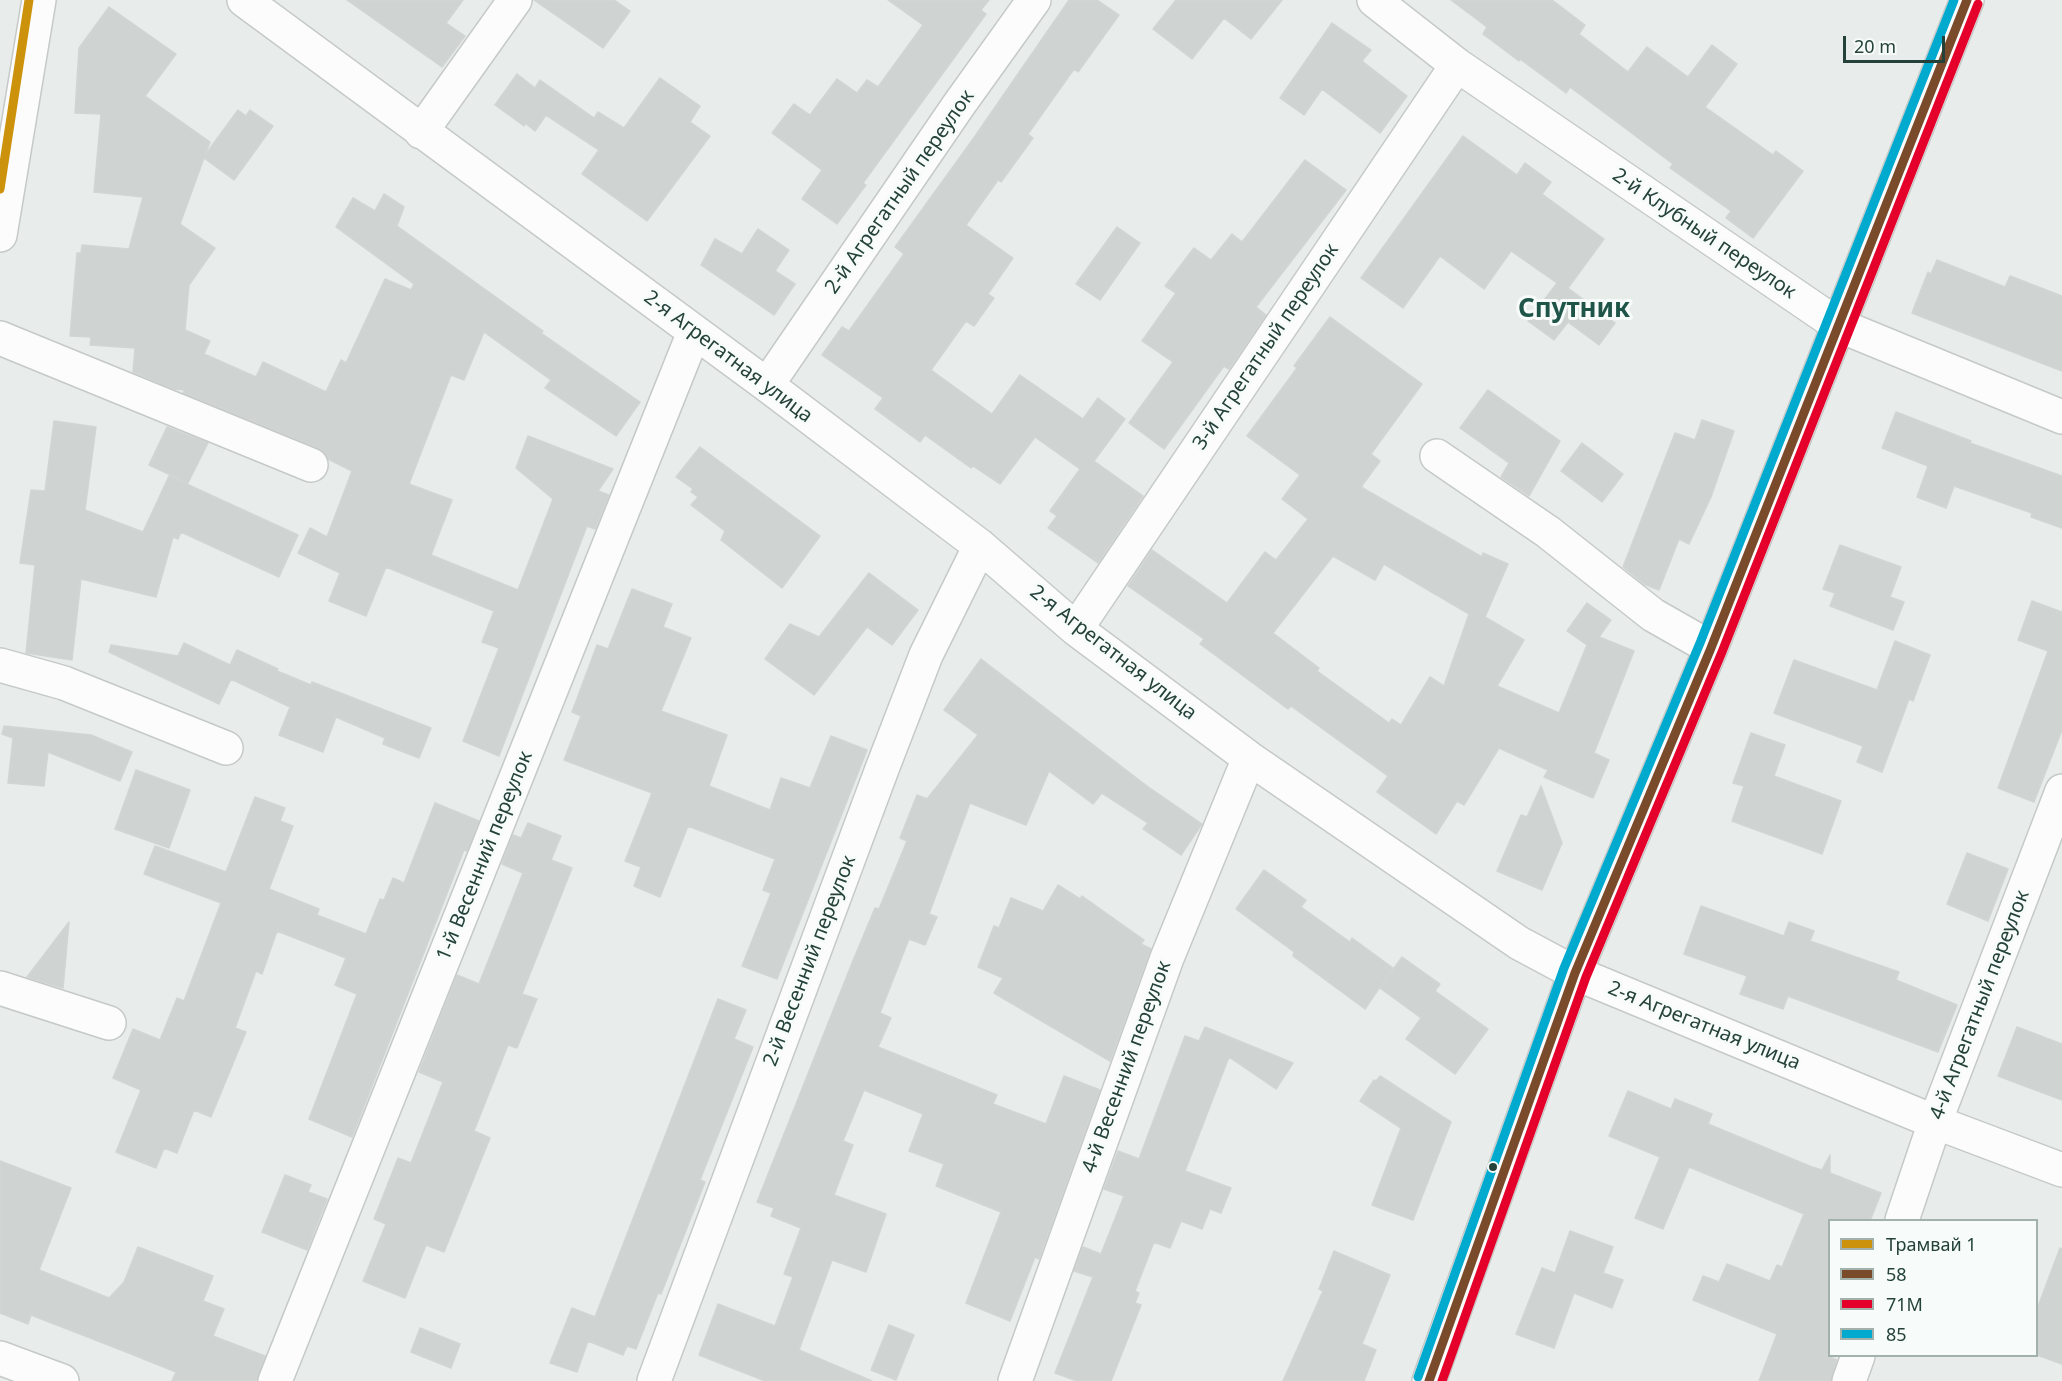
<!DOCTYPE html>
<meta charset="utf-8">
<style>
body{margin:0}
#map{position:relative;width:2062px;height:1381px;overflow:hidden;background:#e8edeb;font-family:"Noto Sans",sans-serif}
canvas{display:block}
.legend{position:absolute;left:1828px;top:1219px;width:210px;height:138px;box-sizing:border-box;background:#f7fbf9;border:2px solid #a3b1ad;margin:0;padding:8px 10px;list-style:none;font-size:18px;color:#24423a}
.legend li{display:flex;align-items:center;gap:12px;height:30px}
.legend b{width:30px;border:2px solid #a3b1ad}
.scale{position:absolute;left:1843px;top:36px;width:102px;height:27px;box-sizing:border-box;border:3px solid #24423a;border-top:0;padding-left:8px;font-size:18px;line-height:21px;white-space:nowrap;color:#24423a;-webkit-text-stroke:4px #f7fbf9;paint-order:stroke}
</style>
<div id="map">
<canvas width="2062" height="1381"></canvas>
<ul class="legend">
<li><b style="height:8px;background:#cd920c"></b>Трамвай 1</li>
<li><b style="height:8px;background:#7a4b2a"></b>58</li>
<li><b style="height:8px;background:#e4002b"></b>71М</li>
<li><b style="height:8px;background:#00a9ce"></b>85</li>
</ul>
<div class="scale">20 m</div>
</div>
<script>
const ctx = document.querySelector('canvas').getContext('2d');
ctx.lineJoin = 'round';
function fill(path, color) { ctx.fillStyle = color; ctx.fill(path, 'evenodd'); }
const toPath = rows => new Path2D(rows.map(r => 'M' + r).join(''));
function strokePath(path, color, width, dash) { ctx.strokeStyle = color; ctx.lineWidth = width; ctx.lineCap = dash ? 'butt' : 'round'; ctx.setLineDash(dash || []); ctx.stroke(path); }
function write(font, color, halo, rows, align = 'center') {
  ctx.font = font + ' "Noto Sans",sans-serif'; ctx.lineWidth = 6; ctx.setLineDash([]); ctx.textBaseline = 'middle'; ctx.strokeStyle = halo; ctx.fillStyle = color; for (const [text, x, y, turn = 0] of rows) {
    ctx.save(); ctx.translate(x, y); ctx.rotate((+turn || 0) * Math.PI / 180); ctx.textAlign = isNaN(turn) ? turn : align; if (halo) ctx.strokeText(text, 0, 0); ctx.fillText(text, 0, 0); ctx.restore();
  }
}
const building = toPath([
 [347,0,463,0,446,23,465,36,442,67,347,0],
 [534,0,614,0,630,11,603,48,534,0],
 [888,0,989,0,981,10,986,14,863,183,866,185,837,224,802,199,822,170,772,133,794,104,810,115,837,79,857,93,867,80,878,87,923,25,888,0],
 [1069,0,1097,0,1119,15,1078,72,1074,69,1028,134,1033,138,1001,182,998,180,966,225,1013,258,988,294,994,298,974,326,966,321,931,370,992,414,1020,375,1083,419,1098,398,1125,419,1094,461,1143,496,1098,563,1048,528,1057,516,1050,511,1080,469,1035,437,1000,484,973,466,971,468,925,435,920,442,875,409,883,398,822,355,842,327,849,331,904,254,895,247,973,139,1069,0],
 [1176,0,1282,0,1251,39,1224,18,1192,59,1153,29,1176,0],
 [1451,0,1552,0,1585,25,1579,34,1628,72,1647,47,1688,77,1712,45,1737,64,1705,107,1773,155,1776,151,1803,171,1753,238,1726,218,1731,211,1670,168,1673,164,1570,87,1566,93,1520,59,1519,61,1483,34,1487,27,1451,0],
 [109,7,176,54,145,96,210,142,205,155,238,110,246,116,250,110,273,126,234,180,204,158,180,224,215,248,189,285,185,330,210,341,204,354,256,377,263,362,326,392,341,360,346,363,385,279,411,290,414,284,336,227,353,198,375,211,384,194,404,207,397,226,543,331,541,333,640,402,616,436,545,388,551,380,484,332,464,380,451,375,409,484,452,500,431,555,518,590,553,499,516,468,528,436,613,469,598,491,609,495,595,529,587,526,499,756,463,741,499,648,482,642,494,611,386,567,366,616,329,601,340,573,298,553,310,528,327,537,352,471,328,459,318,448,183,393,185,390,174,389,133,372,135,348,90,345,91,337,70,336,77,253,81,253,82,245,129,249,143,197,94,192,101,114,75,113,79,48,109,7],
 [1332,23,1371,50,1362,61,1407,96,1380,133,1322,89,1304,115,1280,98,1332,23],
 [517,74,535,88,540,80,594,118,598,112,624,128,660,78,700,106,690,122,710,136,647,221,582,174,599,150,546,115,535,131,525,123,524,126,495,105,517,74],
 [1463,136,1517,175,1525,163,1551,182,1542,194,1604,239,1568,288,1615,323,1599,345,1568,322,1554,340,1528,321,1557,283,1511,251,1484,289,1440,256,1403,308,1361,278,1463,136],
 [1305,160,1346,190,1256,307,1266,315,1229,369,1224,366,1164,449,1129,423,1173,362,1142,341,1176,293,1165,286,1194,248,1211,260,1232,234,1242,242,1305,160],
 [1117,227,1140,243,1100,300,1076,284,1117,227],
 [758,229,789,250,775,271,795,284,774,315,701,265,715,239,742,254,758,229],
 [1937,260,2005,287,2010,276,2062,296,2062,371,1912,313,1928,272,1931,274,1937,260],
 [1330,317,1422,384,1371,454,1380,461,1361,487,1482,557,1483,553,1508,564,1485,617,1524,640,1497,686,1559,713,1587,645,1567,631,1587,603,1611,620,1599,637,1634,651,1594,753,1609,760,1593,798,1544,777,1548,770,1499,748,1464,805,1457,801,1436,834,1377,792,1388,776,1291,706,1288,709,1200,644,1204,639,1128,586,1152,550,1227,603,1265,552,1276,560,1308,519,1282,499,1300,475,1247,436,1297,368,1294,366,1330,317],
 [1333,556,1375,580,1384,564,1469,614,1444,686,1430,677,1401,725,1392,719,1389,723,1317,671,1319,668,1273,633,1333,556],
 [1488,390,1560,441,1529,496,1501,477,1509,463,1460,428,1488,390],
 [1896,412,1971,441,1970,443,2062,476,2062,528,2031,517,2032,513,1954,486,1946,508,1917,497,1928,466,1882,448,1896,412],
 [1702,420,1734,431,1711,497,1689,544,1679,539,1659,590,1644,584,1623,567,1675,433,1695,440,1702,420],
 [54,421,96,427,85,510,143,532,169,476,298,535,279,577,181,532,178,539,173,537,156,597,81,579,72,660,26,653,35,565,20,563,31,490,45,491,54,421],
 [167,427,208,443,188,483,149,465,167,427],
 [1582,443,1623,474,1602,502,1561,471,1582,443],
 [700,447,820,536,782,588,721,540,725,531,691,505,698,497,691,492,693,489,676,477,700,447],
 [1840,545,1901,567,1890,597,1904,602,1893,630,1830,606,1835,593,1823,589,1840,545],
 [869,573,918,610,892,645,867,627,814,695,765,659,790,624,819,637,869,573],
 [632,589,672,604,663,627,691,638,661,711,727,735,709,786,770,810,781,778,810,788,831,736,867,750,777,979,742,966,771,893,763,890,775,859,688,826,660,897,634,886,641,867,625,861,652,793,564,760,581,716,572,712,597,645,608,649,632,589],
 [2032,601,2062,612,2062,730,2034,802,1998,788,2048,651,2018,640,2032,601],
 [1895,641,1930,655,1913,701,1909,699,1882,772,1857,762,1863,746,1774,713,1794,660,1877,690,1895,641],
 [184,643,230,665,237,650,278,669,277,671,311,685,312,682,431,728,419,758,383,744,385,738,336,717,323,752,279,735,290,707,231,679,219,704,109,652,111,645,178,656,184,643],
 [981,659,1147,786,1202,824,1181,855,1143,829,1148,823,1102,793,1093,804,1049,771,1026,825,970,803,929,914,937,917,925,945,909,939,880,1013,891,1018,878,1047,997,1095,993,1104,1046,1124,1064,1076,1100,1090,1039,1259,1035,1257,1010,1321,966,1303,1001,1212,936,1186,944,1164,909,1151,923,1114,864,1090,843,1141,853,1145,834,1195,886,1214,866,1272,832,1260,799,1350,872,1381,765,1381,699,1355,718,1304,775,1326,793,1277,784,1274,801,1228,771,1216,774,1208,757,1202,852,963,875,908,879,909,907,841,900,838,917,795,927,799,978,735,944,710,981,659],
 [4,726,91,735,132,752,120,781,48,752,44,786,8,783,13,738,2,734,4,726],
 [1751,733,1785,745,1774,776,1841,801,1822,854,1732,821,1744,786,1733,783,1751,733],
 [136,770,190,790,169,848,115,829,136,770],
 [1541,786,1562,843,1542,890,1497,871,1521,815,1527,817,1541,786],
 [255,797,285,808,280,821,293,826,269,889,319,909,317,915,366,934,380,899,384,900,393,878,404,883,435,803,479,821,467,851,464,850,352,1137,309,1119,357,994,335,985,346,958,277,931,262,974,256,971,235,1028,246,1032,211,1117,194,1110,177,1153,164,1148,156,1168,116,1152,141,1090,113,1078,133,1029,160,1040,177,998,184,1001,221,903,144,874,155,846,226,872,255,797],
 [528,823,561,836,551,860,572,868,522,994,537,999,517,1048,508,1045,474,1131,490,1138,444,1252,426,1245,405,1298,363,1281,386,1224,374,1219,398,1158,411,1163,443,1082,419,1072,457,975,479,984,523,873,502,864,513,835,521,838,528,823],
 [1967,853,2008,869,1988,921,1947,904,1967,853],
 [1264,870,1306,900,1301,907,1350,942,1352,938,1393,968,1365,1009,1293,956,1294,952,1236,909,1264,870],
 [1058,885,1080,899,1082,896,1144,940,1141,944,1151,949,1110,1061,994,993,1003,978,978,967,994,926,999,928,1011,898,1043,911,1058,885],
 [1701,906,1784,936,1789,922,1814,931,1810,941,1899,972,1896,980,1957,1005,1938,1052,1788,996,1783,1009,1740,994,1747,976,1684,954,1701,906],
 [69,922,63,988,27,977,69,922],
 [1402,957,1440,984,1435,991,1488,1029,1455,1074,1406,1039,1421,1018,1380,988,1402,957],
 [718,999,746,1010,734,1039,753,1047,700,1180,705,1182,661,1294,658,1293,636,1349,627,1346,623,1355,588,1341,577,1372,550,1363,572,1308,595,1317,718,999],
 [1205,1027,1293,1063,1276,1089,1229,1057,1185,1171,1231,1188,1221,1213,1210,1209,1202,1229,1181,1221,1170,1248,1154,1242,1135,1291,1139,1293,1135,1303,1141,1305,1111,1381,1077,1381,1055,1373,1093,1277,1074,1271,1083,1247,1101,1254,1124,1196,1104,1189,1118,1151,1139,1159,1185,1036,1199,1041,1205,1027],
 [2017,1027,2062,1044,2062,1100,1998,1076,2017,1027],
 [1380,1076,1451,1122,1413,1220,1372,1205,1401,1128,1360,1101,1374,1080,1376,1081,1380,1076],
 [1628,1091,1671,1109,1675,1099,1712,1114,1708,1124,1812,1167,1822,1170,1830,1155,1830,1173,1881,1193,1870,1221,1830,1221,1830,1357,1837,1360,1831,1381,1759,1381,1777,1334,1693,1300,1703,1276,1719,1282,1727,1264,1770,1281,1777,1265,1782,1267,1804,1214,1689,1167,1663,1229,1635,1218,1660,1157,1609,1136,1628,1091],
 [0,1161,71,1188,39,1270,109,1298,124,1282,138,1247,213,1276,203,1301,224,1309,213,1336,265,1356,257,1381,172,1381,176,1372,116,1348,31,1315,28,1324,0,1313,0,1161],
 [285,1175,311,1185,308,1192,327,1199,307,1250,262,1232,285,1175],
 [1570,1231,1613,1247,1603,1273,1623,1280,1612,1308,1574,1293,1554,1348,1516,1334,1542,1268,1555,1273,1570,1231],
 [2060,1248,2062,1249,2062,1364,2037,1355,2037,1309,2060,1248],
 [1334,1251,1390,1275,1362,1344,1376,1350,1364,1381,1283,1381,1323,1291,1319,1289,1334,1251],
 [889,1325,914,1335,896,1380,871,1370,889,1325],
 [420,1328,460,1344,451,1368,411,1352,420,1328]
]);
const minor = toPath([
 [244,0,767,385,980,546,1076,629,1249,758,1519,943,1575,973,1935,1122,2062,1170],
 [1374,0,1457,65,1838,325,2062,417],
 [421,132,515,0],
 [0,235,39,0],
 [0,338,311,465],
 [767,385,958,106,1034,0],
 [1437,456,1548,532,1653,615,1711,648],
 [1076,629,1457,65],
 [0,665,64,683,226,748],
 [0,988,109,1023],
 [1902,1220,1935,1122,2062,791],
 [0,1358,62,1381],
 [275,1381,694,332],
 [654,1381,882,769,926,655,980,546],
 [1015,1381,1167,958,1249,758],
 [1429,1381,1575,973,1711,648,1967,0],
 [1849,1381,1858,1356]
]);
const bus1 = toPath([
 [1429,1381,1575,973,1711,648,1967,0]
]);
const bus2 = toPath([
 [1442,1381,1586,977,1722,652,1978,4]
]);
const bus3 = toPath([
 [1418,1377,1564,968,1700,643,1954,0]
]);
const tram1 = toPath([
 [0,189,29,0]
]);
const markers = [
 [1493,1167,5,"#24423a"]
];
const streetNames = [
 ["2-й Агрегатный переулок",900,192,-55],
 ["2-й Клубный переулок",1704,234,34],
 ["3-й Агрегатный переулок",1266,347,-56],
 ["2-я Агрегатная улица",728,357,37],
 ["2-я Агрегатная улица",1113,653,38],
 ["1-й Весенний переулок",485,856,-68],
 ["2-й Весенний переулок",810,961,-69],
 ["4-й Агрегатный переулок",1980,1005,-69],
 ["2-я Агрегатная улица",1704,1026,22],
 ["4-й Весенний переулок",1127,1067,-70]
];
const districtNames = [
 ["Спутник",1574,310]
];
fill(building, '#cfd4d2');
strokePath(building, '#d1d6d4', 1.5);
strokePath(minor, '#c5cac8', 36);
strokePath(minor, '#fcfcfc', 33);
strokePath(bus1, '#7a4b2a', 9);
strokePath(bus2, '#e4002b', 9);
strokePath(bus3, '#00a9ce', 9);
strokePath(tram1, '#cd920c', 9);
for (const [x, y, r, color] of markers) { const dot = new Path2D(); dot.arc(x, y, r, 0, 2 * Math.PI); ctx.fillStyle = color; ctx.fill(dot); strokePath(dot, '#f7fbf9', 2); }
write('20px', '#24423a', '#f7fbf9', streetNames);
write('bold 26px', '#1f5548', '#f7fbf9', districtNames);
</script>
